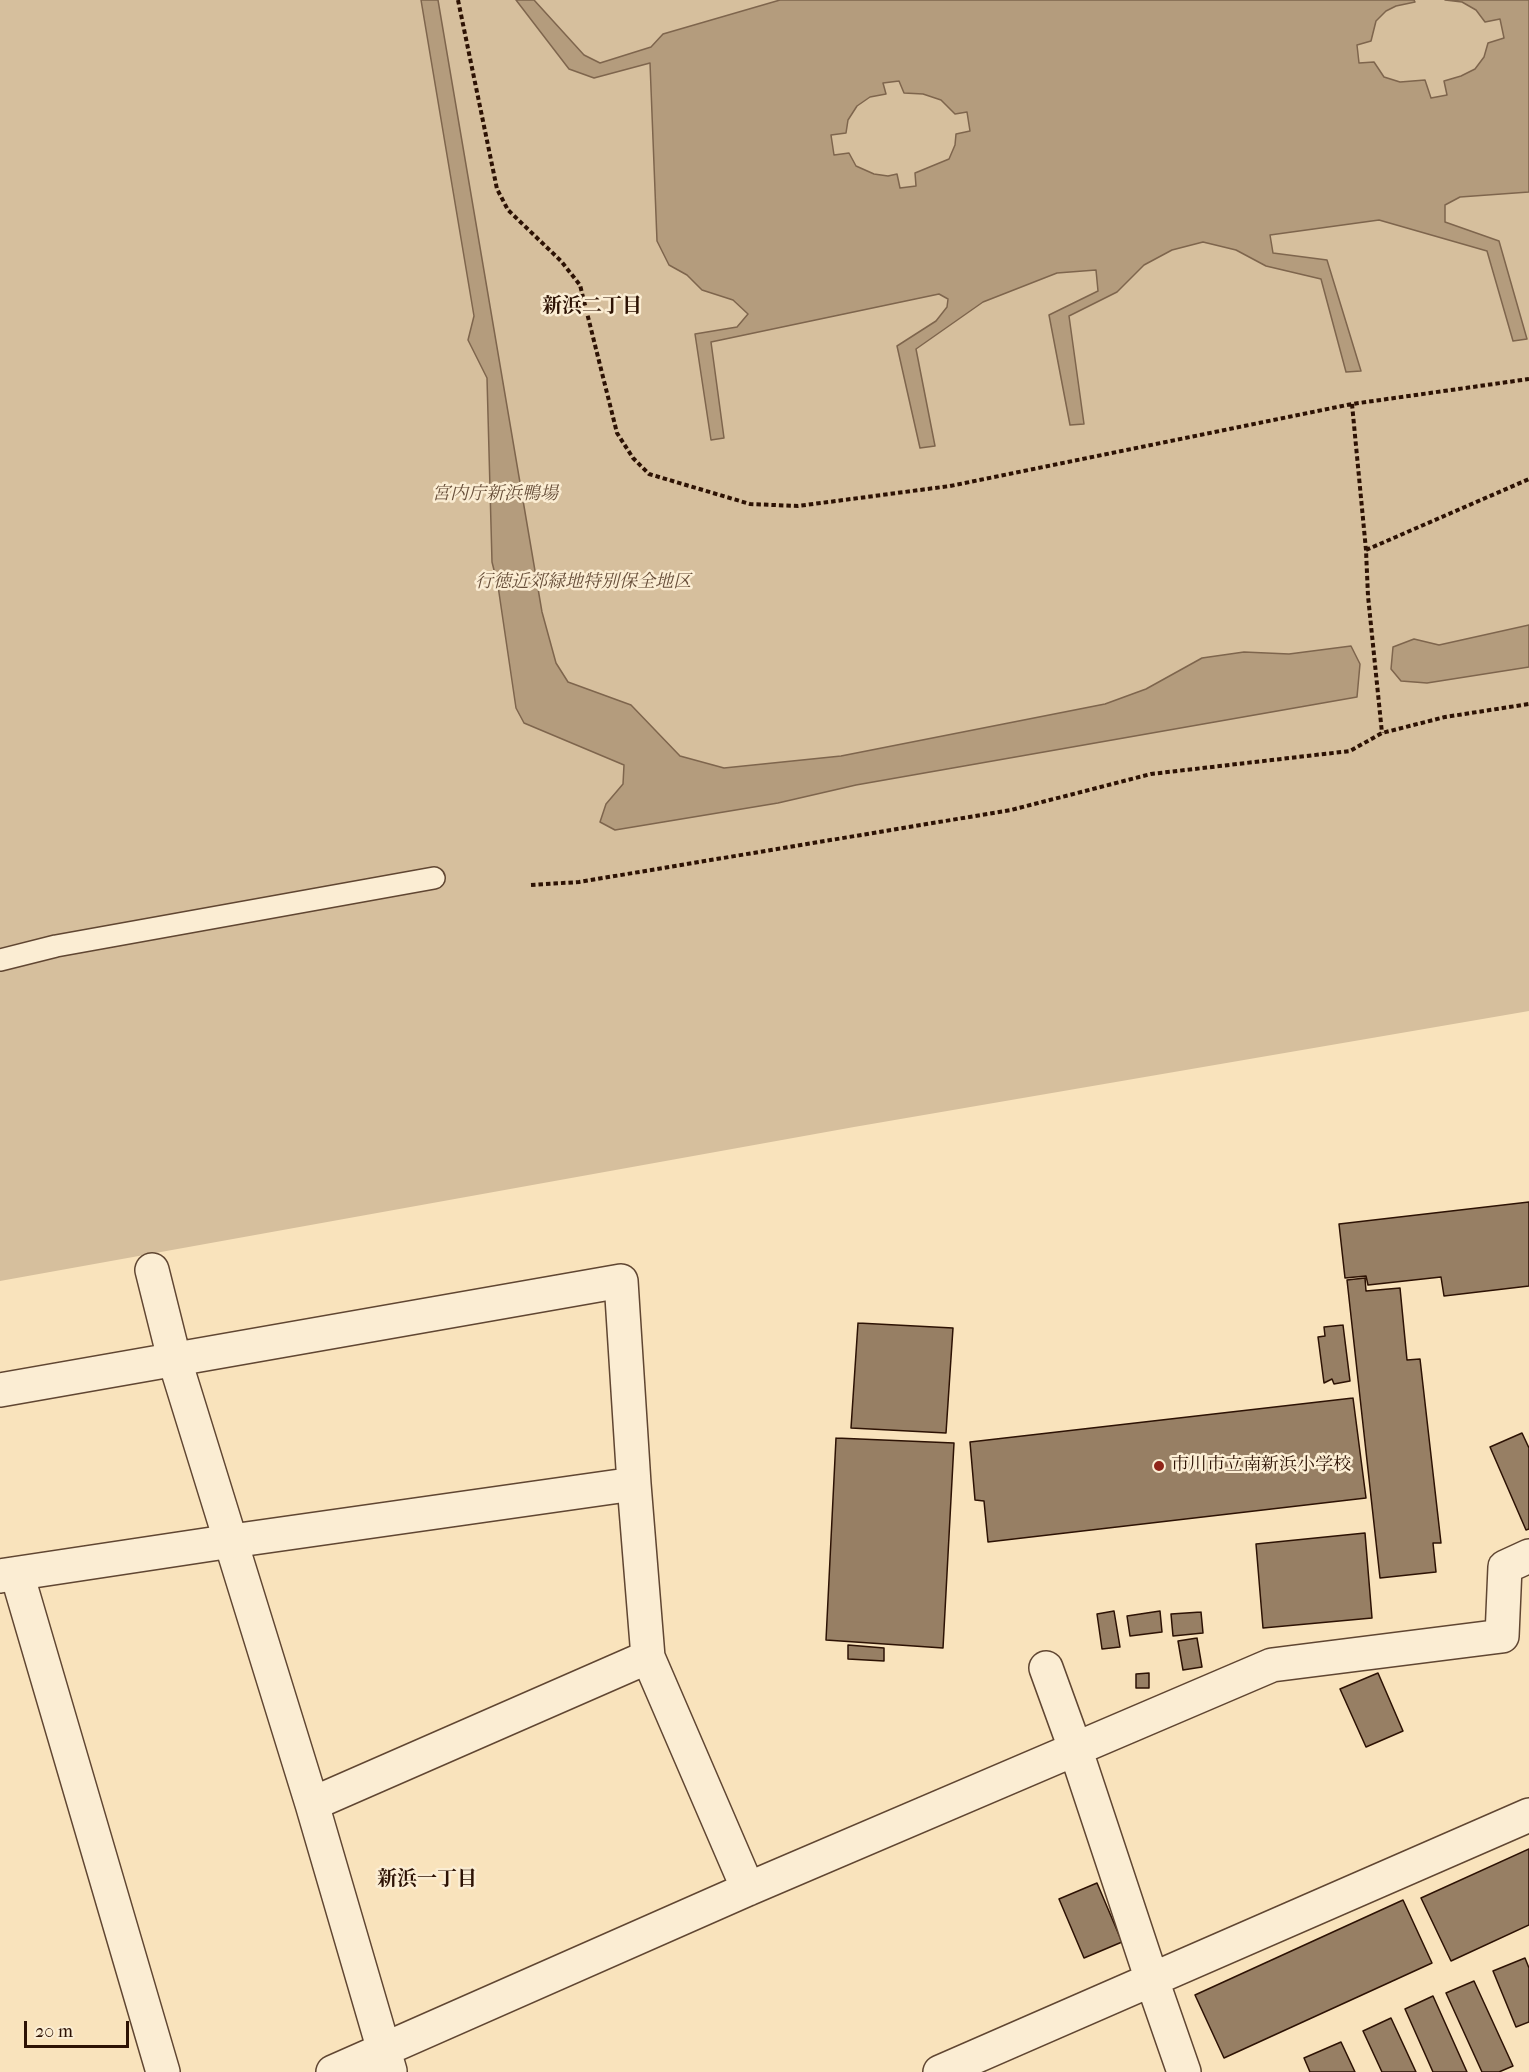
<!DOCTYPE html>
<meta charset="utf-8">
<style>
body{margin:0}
#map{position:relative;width:1529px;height:2072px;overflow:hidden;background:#f9e3bc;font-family:"IM FELL French Canon",serif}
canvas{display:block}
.scale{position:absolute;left:24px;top:2021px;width:105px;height:27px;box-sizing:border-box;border:3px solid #2d1204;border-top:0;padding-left:8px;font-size:18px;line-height:21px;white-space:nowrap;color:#2d1204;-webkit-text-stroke:4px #fbedd3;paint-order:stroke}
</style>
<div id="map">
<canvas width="1529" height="2072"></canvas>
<div class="scale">20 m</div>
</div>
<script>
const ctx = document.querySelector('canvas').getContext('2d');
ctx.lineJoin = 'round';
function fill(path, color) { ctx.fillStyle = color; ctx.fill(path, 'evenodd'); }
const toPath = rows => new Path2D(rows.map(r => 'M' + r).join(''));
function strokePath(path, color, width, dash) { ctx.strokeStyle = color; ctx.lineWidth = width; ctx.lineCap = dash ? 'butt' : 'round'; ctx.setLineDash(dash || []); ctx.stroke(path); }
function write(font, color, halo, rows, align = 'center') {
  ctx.font = font + ' "IM FELL French Canon","Noto Serif JP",serif'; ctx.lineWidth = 5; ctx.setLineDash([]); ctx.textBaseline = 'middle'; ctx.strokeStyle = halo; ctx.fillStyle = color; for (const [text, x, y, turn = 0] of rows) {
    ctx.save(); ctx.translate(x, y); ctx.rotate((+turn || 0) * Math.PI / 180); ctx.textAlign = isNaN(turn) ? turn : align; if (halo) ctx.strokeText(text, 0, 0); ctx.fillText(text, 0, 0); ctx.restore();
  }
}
const green = toPath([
 [0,0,1529,0,1529,1011,854,1127,0,1281]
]);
const water = toPath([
 [421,0,438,0,542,612,556,663,568,682,631,705,680,756,724,768,841,756,1105,704,1146,689,1202,658,1244,652,1289,654,1351,646,1360,664,1357,697,856,785,778,803,615,830,600,822,606,804,623,784,624,765,524,723,516,708,498,586,492,562,487,378,468,340,474,316,421,0],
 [516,0,534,0,584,55,600,63,651,47,663,34,780,0,1414,0,1415,2,1396,6,1386,11,1376,21,1371,41,1357,45,1359,63,1374,62,1384,77,1400,82,1425,80,1431,98,1447,95,1444,81,1461,76,1475,69,1484,57,1488,43,1504,38,1500,19,1485,22,1476,10,1462,2,1445,0,1529,0,1529,192,1460,197,1445,205,1445,222,1499,241,1527,339,1513,341,1487,251,1379,220,1270,235,1273,253,1327,260,1361,371,1346,372,1321,279,1266,266,1236,250,1203,242,1172,250,1144,265,1117,292,1069,316,1084,424,1070,425,1049,315,1098,291,1096,270,1057,273,983,302,916,349,935,446,920,448,897,346,936,321,947,307,948,299,939,294,711,342,724,438,711,440,695,334,737,327,748,314,733,300,702,290,687,275,669,265,657,241,650,63,594,78,569,69,516,0],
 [899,81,904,93,923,94,941,100,955,114,967,112,970,131,956,134,955,145,949,159,915,173,916,186,900,188,897,174,888,176,874,174,856,166,849,153,834,155,831,135,846,133,848,120,857,106,870,97,886,94,883,83,899,81],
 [1529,625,1529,667,1427,683,1401,681,1391,669,1393,647,1414,639,1439,645,1529,625]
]);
const building = toPath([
 [1529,1202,1529,1286,1444,1296,1441,1277,1368,1285,1366,1276,1345,1278,1339,1224,1529,1202],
 [1365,1278,1366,1291,1400,1288,1407,1360,1420,1359,1441,1543,1433,1543,1436,1572,1380,1578,1347,1280,1365,1278],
 [858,1323,953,1328,946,1433,851,1428,858,1323],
 [1343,1325,1350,1381,1334,1384,1332,1379,1324,1383,1318,1337,1325,1336,1324,1327,1343,1325],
 [1353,1398,1366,1498,988,1542,984,1501,975,1500,970,1442,1353,1398],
 [1522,1433,1529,1448,1529,1529,1526,1530,1490,1447,1522,1433],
 [836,1438,954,1443,943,1648,826,1640,836,1438],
 [1365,1533,1372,1618,1263,1628,1256,1544,1365,1533],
 [1114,1611,1120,1647,1102,1649,1097,1614,1114,1611],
 [1160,1611,1162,1632,1130,1636,1127,1616,1160,1611],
 [1201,1612,1203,1633,1173,1636,1171,1614,1201,1612],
 [1197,1638,1202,1667,1183,1670,1178,1641,1197,1638],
 [848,1645,884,1648,884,1661,848,1659,848,1645],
 [1149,1673,1149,1688,1136,1688,1136,1674,1149,1673],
 [1378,1673,1403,1731,1366,1747,1340,1689,1378,1673],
 [1529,1849,1529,1925,1451,1961,1421,1898,1529,1849],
 [1097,1883,1122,1942,1084,1958,1059,1899,1097,1883],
 [1403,1900,1432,1963,1224,2058,1195,1995,1403,1900],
 [1525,1958,1529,1968,1529,2022,1516,2027,1493,1971,1525,1958],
 [1474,1981,1513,2066,1499,2072,1482,2072,1446,1993,1474,1981],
 [1433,1996,1467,2072,1433,2072,1405,2009,1433,1996],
 [1391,2018,1416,2072,1382,2072,1363,2031,1391,2018],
 [1341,2042,1355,2072,1310,2072,1304,2058,1341,2042]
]);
const path = toPath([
 [458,0,497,189,508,210,561,261,580,285,617,433,633,458,649,474,750,504,798,506,950,486,1352,404,1529,379],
 [1352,404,1366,550,1368,596,1382,733],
 [1366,550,1529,479],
 [531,885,579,882,1011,810,1151,774,1350,751,1382,733,1445,717,1529,704]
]);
const service = toPath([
 [0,960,56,946,434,878]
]);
const minor = toPath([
 [152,1270,174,1358,312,1804,390,2071],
 [0,1390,621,1281,634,1484,648,1657,748,1889],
 [232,1541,634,1484],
 [17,1574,163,2072],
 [1046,1668,1075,1748,1152,1980,1184,2072],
 [312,1804,648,1657],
 [333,2072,748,1889,1272,1665,1502,1636,1505,1567,1529,1556],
 [940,2072,1529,1815]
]);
const tertiary = toPath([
 [0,1576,232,1541]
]);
const markers = [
 [1159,1466,6,"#8f2418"]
];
const parkNames = [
 ["宮内庁新浜鴨場",495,495],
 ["行徳近郊緑地特別保全地区",583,583]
];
const poiNames = [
 ["市川市立南新浜小学校",1171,1466]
];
const neighbourhoodNames = [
 ["新浜二丁目",592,307],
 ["新浜一丁目",427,1880]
];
fill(green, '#d6bf9d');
fill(water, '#b49c7d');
strokePath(water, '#7e654d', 1.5);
fill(building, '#977f64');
strokePath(building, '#2d1204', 1.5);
strokePath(service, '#604632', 24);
strokePath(minor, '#604632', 36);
strokePath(tertiary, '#604632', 36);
strokePath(path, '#2d1204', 4, [4.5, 3]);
strokePath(service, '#fbedd3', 21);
strokePath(minor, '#fbedd3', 33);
strokePath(tertiary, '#fbedd3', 33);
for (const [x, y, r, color] of markers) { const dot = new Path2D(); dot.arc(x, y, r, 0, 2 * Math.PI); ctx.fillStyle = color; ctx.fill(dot); strokePath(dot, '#fbedd3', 2); }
write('italic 18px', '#684f3a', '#fbedd3', parkNames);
write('18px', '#2d1204', '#fbedd3', poiNames, 'left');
write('bold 20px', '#2d1204', '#fbedd3', neighbourhoodNames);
</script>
